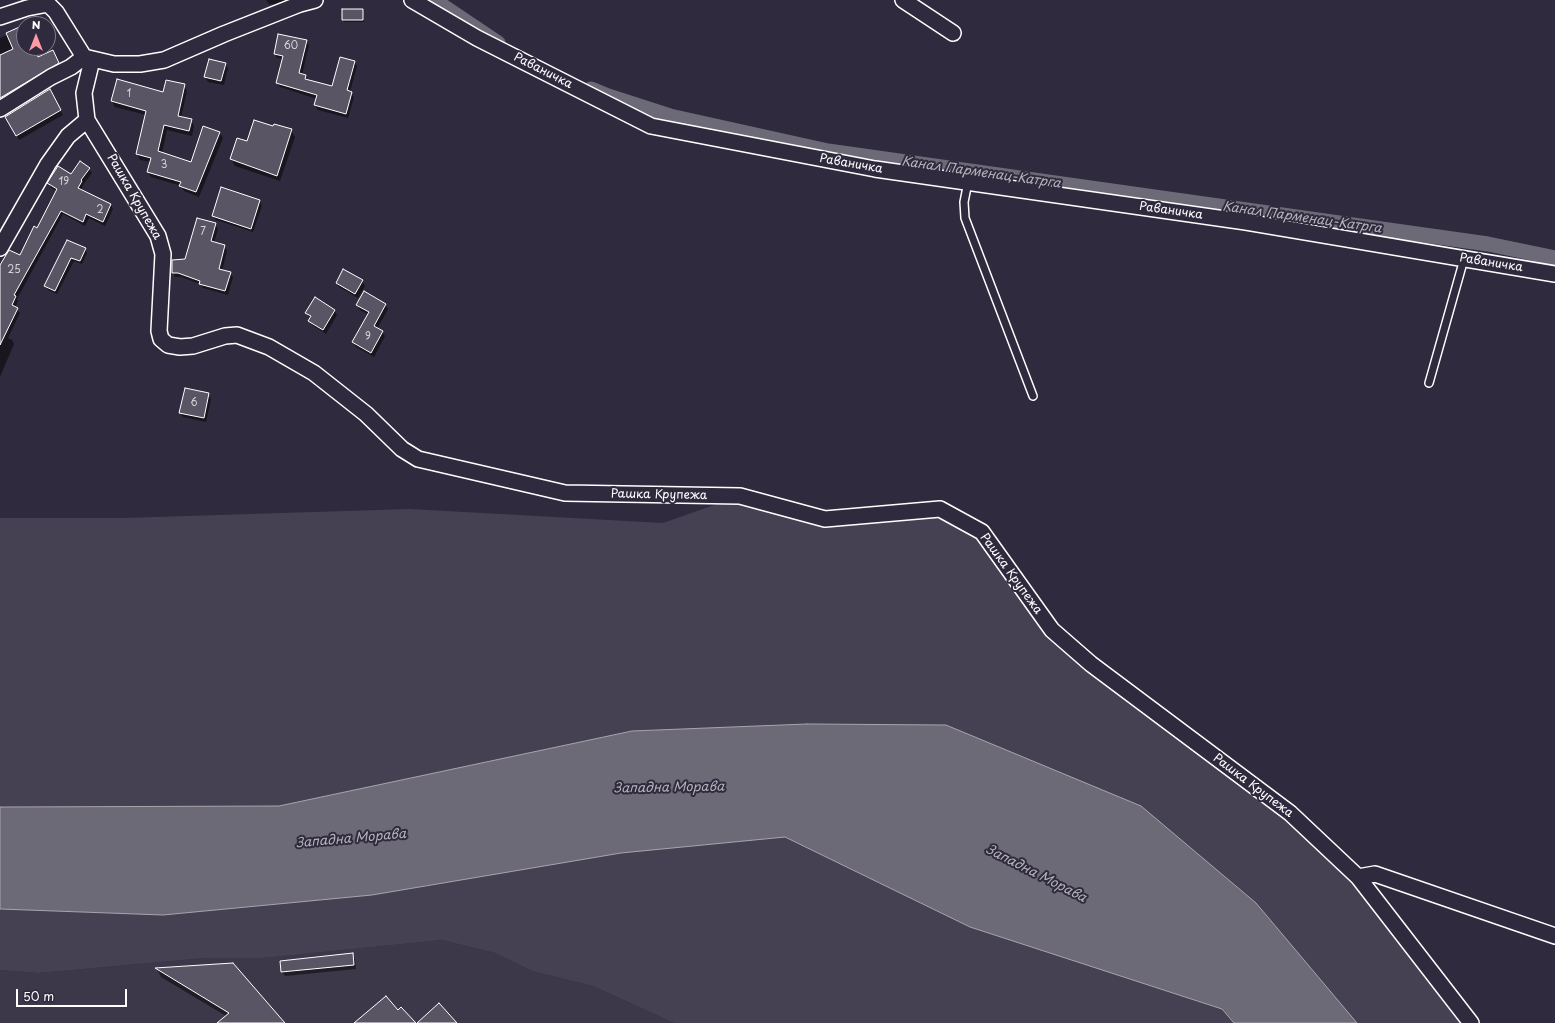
<!DOCTYPE html>
<meta charset="utf-8">
<style>
body{margin:0}
#map{position:relative;width:1555px;height:1023px;overflow:hidden;background:#2f2a3d;font-family:"Playpen Sans",sans-serif}
canvas{display:block}
.north{position:absolute;left:16px;top:16px;width:40px;height:40px;box-sizing:border-box;background:#2f2a3d;border:1px solid #827f8b;border-radius:50%;rotate:0deg;font-size:11px;font-weight:700;line-height:16px;text-align:center;color:#fff}
.north::after{content:'';display:block;margin:auto;width:14px;height:18px;background:#ff9aa2;clip-path:polygon(50% 0,100% 100%,50% 72%,0 100%)}
.scale{position:absolute;left:16px;top:989px;width:111px;height:18px;box-sizing:border-box;border:2px solid #fff;border-top:0;padding-left:5px;font-size:12px;line-height:14px;white-space:nowrap;color:#fff;-webkit-text-stroke:3px #2f2a3d;paint-order:stroke}
</style>
<div id="map">
<canvas width="1555" height="1023"></canvas>
<div class="north">N</div>
<div class="scale">50 m</div>
</div>
<script>
const ctx = document.querySelector('canvas').getContext('2d');
ctx.lineJoin = 'round';
function fill(path, color) { ctx.fillStyle = color; ctx.fill(path, 'evenodd'); }
const toPath = rows => new Path2D(rows.map(r => 'M' + r).join(''));
function strokePath(path, color, width, dash) { ctx.strokeStyle = color; ctx.lineWidth = width; ctx.lineCap = dash ? 'butt' : 'round'; ctx.setLineDash(dash || []); ctx.stroke(path); }
function write(font, color, halo, rows, align = 'center') {
  ctx.font = font + ' "Playpen Sans",sans-serif'; ctx.lineWidth = 4; ctx.setLineDash([]); ctx.textBaseline = 'middle'; ctx.strokeStyle = halo; ctx.fillStyle = color; for (const [text, x, y, turn = 0] of rows) {
    ctx.save(); ctx.translate(x, y); ctx.rotate((+turn || 0) * Math.PI / 180); ctx.textAlign = isNaN(turn) ? turn : align; if (halo) ctx.strokeText(text, 0, 0); ctx.fillText(text, 0, 0); ctx.restore();
  }
}
const built = toPath([
 [442,940,495,953,532,971,593,986,674,1023,0,1023,0,970,39,973,205,958,263,958]
]);
const green = toPath([
 [740,496,825,519,940,509,982,532,1052,630,1358,877,1471,1023,1357,1023,1256,903,946,725,807,724,632,731,279,806,0,807,0,518,124,518,409,509,663,523],
 [785,837,970,927,1222,1009,1234,1023,674,1023,593,986,532,971,495,953,442,940,263,958,205,958,39,973,0,970,0,909,163,915,372,895,621,853]
]);
const water = toPath([
 [807,724,946,725,1141,806,1256,903,1357,1023,1234,1023,1222,1009,970,927,785,837,621,853,372,895,163,915,0,909,0,807,279,806,632,731,807,724]
]);
const shadow = toPath([
 [266,0,290,0,286,5,269,4],
 [362,10,364,22,344,22,343,20],
 [24,28,24,48,34,48,38,58,56,56,61,68,0,104,0,38],
 [306,41,309,45,302,75,306,76,308,81,333,88,354,61,357,66,350,92,354,97,348,118,318,110,315,105,317,99,280,87,277,83,283,59,277,58,275,54],
 [225,63,228,68,224,85,208,82,205,77],
 [184,85,187,91,181,118,191,120,194,126,192,136,167,130,162,153,192,163,204,127,220,133,223,138,199,197,184,191,181,186,151,177,148,172,151,162,140,160,137,154,146,115,115,107,112,101,164,93],
 [49,90,63,115,19,140,6,117],
 [274,128,291,130,295,137,280,181,235,166,231,159,247,142],
 [89,169,92,173,83,185,81,191,111,205,113,209,105,226,89,218,85,226,63,214,17,299,18,301,15,308,20,313,8,338,12,340,14,344,0,377,0,268,20,257,38,229,57,191,51,188,49,183],
 [222,188,260,201,262,206,253,232,216,220,213,216],
 [215,224,218,229,214,243,225,246,227,251,222,271,230,273,233,277,228,295,203,288,200,284,181,277,175,277,173,273,186,260],
 [67,241,85,249,87,253,82,264,74,261,57,294,48,290,46,286],
 [362,281,365,286,358,298,339,287,337,283],
 [364,293,386,305,388,309,377,329,382,332,385,336,374,357,356,347,353,342,369,315,360,310,357,305],
 [334,310,337,315,326,334,312,325,310,321,311,319,306,313],
 [208,394,211,399,206,422,183,417,180,413],
 [352,954,355,959,356,969,285,976,282,972],
 [233,964,284,1023,218,1023,226,1016,161,977,157,969]
]);
const canal = toPath([
 [434,0,498,43],
 [591,89,608,96,670,116,828,151,1488,244,1555,258]
]);
const building = toPath([
 [342,9,363,9,363,20,342,20,342,9],
 [24,25,24,48,34,48,38,57,53,50,59,63,0,98,0,55,13,49,6,33,24,25],
 [278,34,307,40,299,73,306,75,305,79,332,86,340,57,355,61,347,90,352,92,346,114,314,105,317,95,276,83,283,56,274,54,278,34],
 [209,59,226,63,221,81,204,77,209,59],
 [117,79,163,92,166,80,185,84,178,116,192,119,189,131,164,125,158,151,191,162,203,126,220,132,196,192,179,186,181,182,147,172,151,158,136,154,146,111,111,101,117,79],
 [50,89,61,110,16,136,5,117,50,89],
 [254,120,273,126,274,124,292,129,277,176,230,159,237,138,247,141,254,120],
 [80,161,90,168,81,180,82,181,78,188,111,204,103,222,86,214,83,222,61,211,14,295,16,296,12,305,18,308,0,345,0,265,9,250,20,255,34,226,37,228,57,189,47,183,58,166,71,174,80,161],
 [221,187,260,200,251,229,212,216,221,187],
 [197,218,216,223,211,241,225,245,219,269,231,272,225,291,199,284,200,281,178,273,172,273,172,260,185,259,197,218],
 [67,240,86,248,80,261,71,258,55,291,44,286,67,240],
 [343,269,363,280,355,294,336,283,343,269],
 [364,291,386,304,374,326,383,331,371,353,352,342,369,312,356,305,364,291],
 [315,297,335,310,323,330,308,321,311,316,305,313,315,297],
 [185,388,209,393,204,418,179,413,185,388],
 [353,953,354,965,281,972,280,961,353,953],
 [233,963,285,1023,217,1023,229,1013,155,968,233,963],
 [386,996,398,1010,401,1007,416,1023,354,1023,386,996],
 [439,1003,457,1023,417,1023,439,1003]
]);
const lane = toPath([
 [968,182,964,202,965,218,1033,396],
 [1429,383,1464,259]
]);
const street = toPath([
 [412,0,477,38,651,126,875,169,1246,222,1555,274],
 [903,0,953,33],
 [0,17,27,8,48,4,56,12,84,57,114,64,140,64,164,60,224,34,300,4,315,0],
 [92,60,84,93,87,120,158,236,163,254,159,331,161,339,168,345,180,347,193,346,225,336,237,335,269,347,314,373,366,414,402,449,418,459,565,493,740,496,825,519,940,509,982,532,1052,630,1091,664,1290,813,1358,877,1471,1023],
 [0,109,51,77,71,67,84,57],
 [0,248,48,164,68,136,87,120],
 [1358,877,1375,874,1555,936]
]);
const numberNames = [
 ["60",291,46],
 ["1",129,94],
 ["3",164,165],
 ["19",64,182],
 ["2",100,210],
 ["7",203,232],
 ["25",14,270],
 ["9",368,337],
 ["6",194,403]
];
const streetNames = [
 ["Раваничка",543,71,27],
 ["Раваничка",851,164,10],
 ["Рашка Крупежа",134,197,60],
 ["Раваничка",1171,211,8],
 ["Раваничка",1491,263,9],
 ["Рашка Крупежа",659,495,1],
 ["Рашка Крупежа",1011,574,54],
 ["Рашка Крупежа",1253,786,37]
];
const waterNames = [
 ["Канал Парменац-Катрга",981,173,8],
 ["Канал Парменац-Катрга",1302,218,8],
 ["Западна Морава",669,788,-1],
 ["Западна Морава",351,839,-5],
 ["Западна Морава",1036,874,27]
];
fill(built, '#3c3749');
fill(green, '#464152');
fill(water, '#6d6a77');
strokePath(water, '#a7a6ad', 1);
fill(shadow, '#0007');
strokePath(canal, '#6d6a77', 15);
fill(building, '#595564');
strokePath(building, '#fff', 1);
strokePath(lane, '#fff', 10);
strokePath(street, '#fff', 18);
strokePath(lane, '#2f2a3d', 7);
strokePath(street, '#2f2a3d', 15);
write('10px', '#d6d4d8', null, numberNames);
write('12px', '#fff', '#2f2a3d', streetNames);
write('italic 13px', '#b6b4bb', '#2f2a3d', waterNames);
</script>
